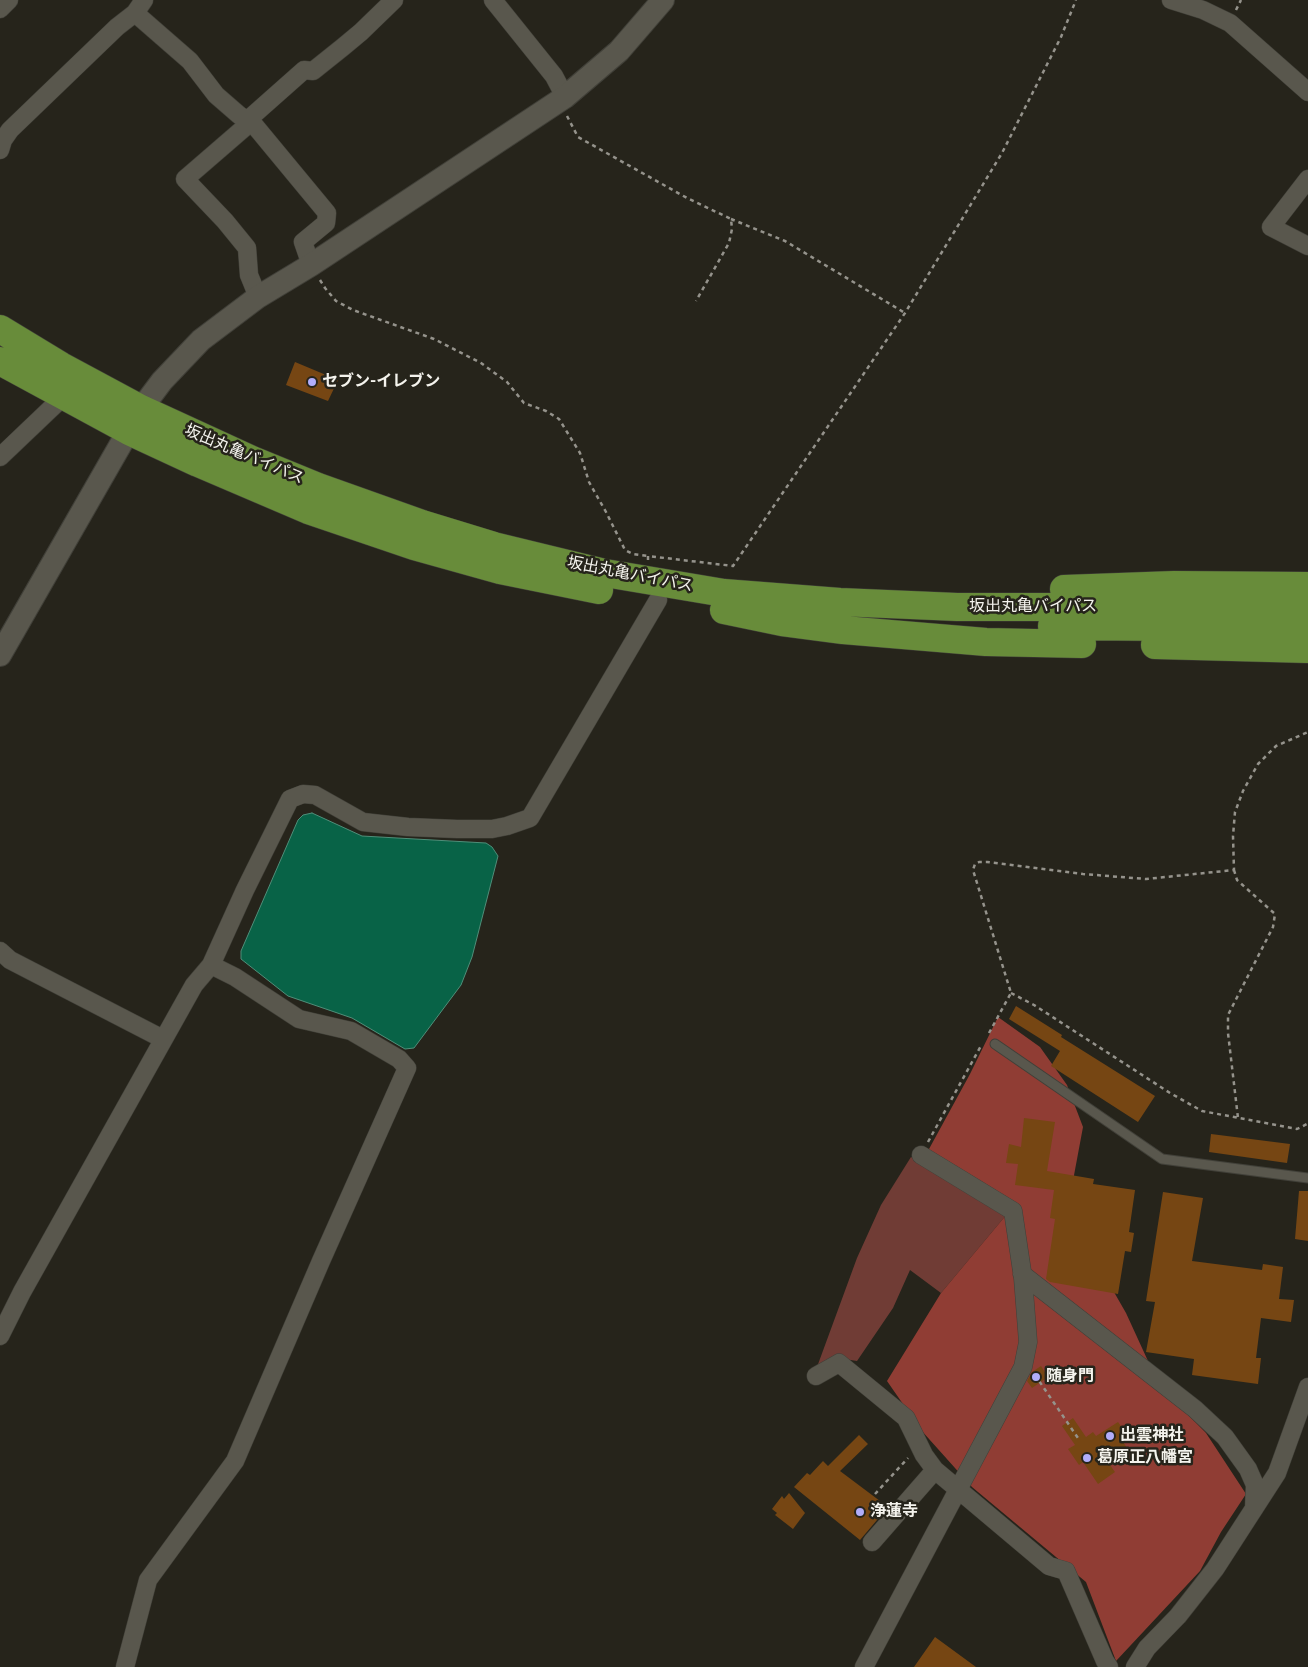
<!DOCTYPE html>
<meta charset="utf-8">
<style>
body{margin:0}
canvas{display:block;background:#26241b}
</style>
<canvas width="1308" height="1667"></canvas>
<script>
const ctx = document.querySelector('canvas').getContext('2d');
ctx.lineJoin = 'round';
function fill(path, color) { ctx.fillStyle = color; ctx.fill(path, 'evenodd'); }
const toPath = rows => new Path2D(rows.map(r => 'M' + r).join(''));
function strokePath(path, color, width, dash) { ctx.strokeStyle = color; ctx.lineWidth = width; ctx.lineCap = dash ? 'butt' : 'round'; ctx.setLineDash(dash || []); ctx.stroke(path); }
function write(font, color, halo, rows, align = 'center') {
  ctx.font = font + ' Roboto,"Noto Sans JP",sans-serif'; ctx.lineWidth = 5; ctx.setLineDash([]); ctx.textBaseline = 'middle'; ctx.strokeStyle = halo; ctx.fillStyle = color; for (const [text, x, y, turn = 0] of rows) {
    ctx.save(); ctx.translate(x, y); ctx.rotate((+turn || 0) * Math.PI / 180); ctx.textAlign = isNaN(turn) ? turn : align; if (halo) ctx.strokeText(text, 0, 0); ctx.fillText(text, 0, 0); ctx.restore();
  }
}
const green = toPath([
 [911,1157,1007,1214,941,1293,910,1270,893,1308,857,1361,838,1358,817,1367,857,1258,881,1205]
]);
const forest = toPath([
 [998,1017,1040,1047,1067,1085,1083,1127,1069,1202,1087,1245,1126,1313,1159,1385,1206,1433,1246,1494,1221,1532,1200,1571,1116,1661,1086,1582,972,1487,921,1430,887,1381,941,1293,1007,1214,929,1152,929,1149,970,1074]
]);
const water = toPath([
 [312,813,362,836,486,843,492,847,498,856,472,957,461,985,414,1048,405,1049,352,1018,288,996,241,959,241,951,298,820,303,815,312,813]
]);
const building = toPath([
 [295,362,338,380,328,401,286,385],
 [1016,1006,1062,1035,1061,1037,1155,1096,1138,1122,1051,1066,1060,1051,1009,1019],
 [1024,1118,1055,1122,1047,1171,1094,1179,1093,1184,1135,1190,1129,1232,1134,1233,1131,1252,1125,1251,1118,1294,1050,1282,1046,1279,1055,1219,1050,1218,1054,1190,1015,1185,1018,1164,1006,1163,1009,1144,1021,1147],
 [1211,1134,1290,1144,1287,1163,1209,1152],
 [1299,1191,1308,1191,1308,1241,1295,1239],
 [1163,1192,1203,1198,1192,1261,1262,1270,1263,1264,1283,1267,1279,1299,1294,1300,1291,1322,1261,1318,1256,1358,1261,1358,1258,1384,1192,1375,1194,1359,1146,1352,1155,1302,1146,1301],
 [1041,1366,1048,1377,1032,1388,1027,1381,1032,1372],
 [1073,1418,1086,1437,1093,1432,1096,1436,1118,1422,1126,1433,1120,1437,1127,1448,1107,1461,1115,1472,1098,1484,1083,1462,1079,1465,1068,1449,1075,1445,1062,1426],
 [859,1435,868,1444,840,1471,888,1507,860,1540,794,1487,807,1473,810,1475,823,1461,828,1466],
 [789,1493,805,1513,793,1529,775,1515,777,1513,772,1509,782,1496,784,1499],
 [935,1637,976,1667,914,1667]
]);
const path = toPath([
 [1236,10,1241,0],
 [567,116,578,137,687,198,731,219,732,229,729,243,696,301],
 [731,219,785,241,905,313],
 [320,280,325,288,336,301,353,310,434,339,481,363,507,382,524,403,546,411,559,419,580,453,589,482,606,512,625,550,633,554,648,556],
 [648,560,648,556,733,566,905,313,1002,153,1061,37,1076,0],
 [1234,870,1237,880,1275,914,1273,927,1228,1015,1228,1033,1238,1118],
 [1011,993,1034,1005,1170,1093,1202,1111,1297,1129,1307,1124,1308,1122],
 [989,1033,1011,993,973,870,975,864,979,862,987,862,1083,874,1146,879,1234,870,1233,836,1235,812,1243,791,1258,764,1276,746,1308,732],
 [928,1142,982,1044],
 [1035,1375,1080,1441],
 [875,1494,908,1458]
]);
const service = toPath([
 [995,1044,1162,1159,1308,1178]
]);
const minor = toPath([
 [493,0,554,76,565,97],
 [1171,0,1203,10,1230,23,1308,92],
 [0,9,9,0],
 [135,13,190,61,216,95,239,115,255,126,327,213,326,223,303,242,311,265],
 [0,150,3,140,10,130,117,27,135,13,144,0],
 [1308,179,1271,227,1308,246],
 [258,297,249,275,247,248,225,221,185,179,244,128,251,117,304,70,313,71,343,47,361,32,394,0],
 [0,457,63,397],
 [0,951,10,960,163,1039],
 [1022,1274,1195,1409,1225,1437,1248,1469,1255,1485,1254,1509],
 [0,1336,22,1292,194,985,211,965,245,890,290,799,303,794,315,795,363,822,408,827,457,829,492,829,507,826,530,818,658,600],
 [816,1376,839,1363,906,1418,924,1455,935,1470,1049,1566,1066,1571,1105,1661,1109,1667],
 [872,1542,935,1470],
 [125,1667,148,1580,235,1461,321,1261,407,1068,399,1059,351,1031,299,1019,235,977,211,965],
 [864,1667,1023,1367,1028,1342,1023,1278,1013,1211,921,1155],
 [1135,1667,1147,1648,1178,1616,1215,1569,1277,1473,1308,1387]
]);
const tertiary = toPath([
 [0,655,141,409,162,381,201,340,258,297,311,265,565,97,619,51,663,0]
]);
const trunk = toPath([
 [0,329,61,366,141,409,252,460,318,487,422,524,494,546,605,573,724,593,840,602,957,607,1308,607],
 [0,361,129,431,198,463,308,510,414,546,500,570,599,590],
 [1064,589,1174,585,1308,586],
 [724,610,782,622,843,630,986,642,1082,644],
 [1052,626,1308,628],
 [1155,645,1308,649]
]);
const markers = [
 [312,382,5,"#b1adfa"],
 [1036,1377,5,"#b1adfa"],
 [1110,1436,5,"#b1adfa"],
 [1087,1458,5,"#b1adfa"],
 [860,1512,5,"#b1adfa"]
];
const poiNames = [
 ["セブン-イレブン",322,382],
 ["随身門",1046,1377],
 ["出雲神社",1120,1436],
 ["葛原正八幡宮",1097,1458],
 ["浄蓮寺",870,1512]
];
const streetNames = [
 ["坂出丸亀バイパス",244,455,23],
 ["坂出丸亀バイパス",630,575,11],
 ["坂出丸亀バイパス",1033,607]
];
fill(green, '#703c35');
fill(forest, '#903d34');
fill(water, '#086347');
strokePath(water, '#4f8e79', 1);
fill(building, '#764613');
strokePath(service, '#414039', 11);
strokePath(minor, '#414039', 19);
strokePath(tertiary, '#414039', 24);
strokePath(trunk, '#414039', 29);
strokePath(path, '#95938c', 2.5, [4, 4]);
strokePath(service, '#59574d', 9);
strokePath(minor, '#59574d', 18);
strokePath(tertiary, '#59574d', 22);
strokePath(trunk, '#688c3a', 28);
for (const [x, y, r, color] of markers) { const dot = new Path2D(); dot.arc(x, y, r, 0, 2 * Math.PI); ctx.fillStyle = color; ctx.fill(dot); strokePath(dot, '#26241b', 2); }
write('bold 16px', '#f4f3ed', '#26241b', poiNames, 'left');
write('16px', '#f4f3ed', '#26241b', streetNames);
</script>
